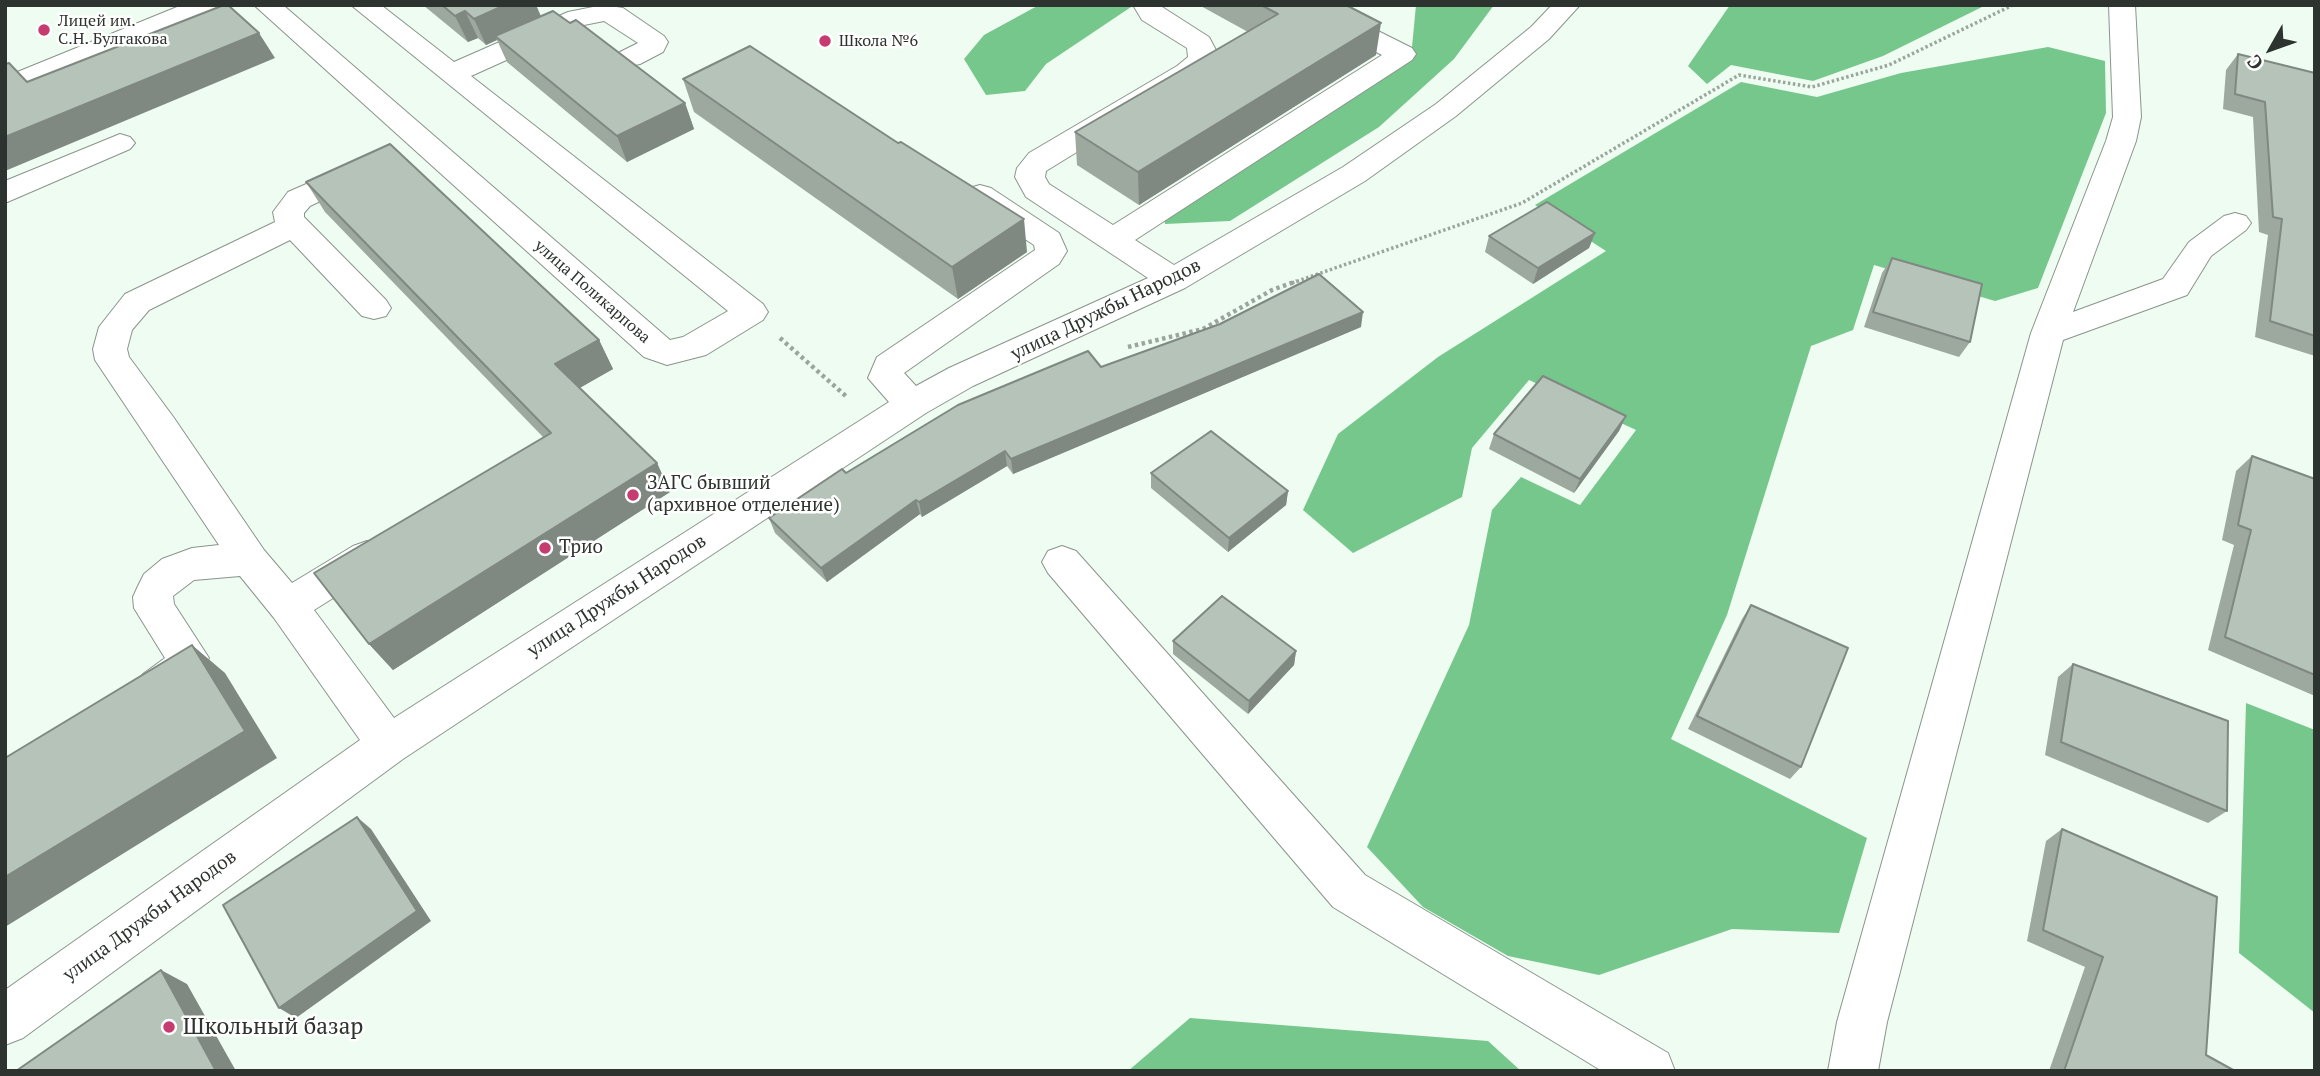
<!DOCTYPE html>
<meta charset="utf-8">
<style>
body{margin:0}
#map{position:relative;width:2320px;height:1076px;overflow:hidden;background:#effcf1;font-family:"PT Serif",serif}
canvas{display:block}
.frame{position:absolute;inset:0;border:7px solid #2d332e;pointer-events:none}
.north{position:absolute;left:2236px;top:14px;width:70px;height:70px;-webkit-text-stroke:5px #fff;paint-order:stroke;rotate:230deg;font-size:19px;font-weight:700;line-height:28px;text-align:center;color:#2d332e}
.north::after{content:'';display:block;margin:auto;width:24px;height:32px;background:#2d332e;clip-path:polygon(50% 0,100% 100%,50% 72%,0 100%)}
</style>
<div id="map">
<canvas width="2320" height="1076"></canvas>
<div class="frame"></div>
<div class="north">С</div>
</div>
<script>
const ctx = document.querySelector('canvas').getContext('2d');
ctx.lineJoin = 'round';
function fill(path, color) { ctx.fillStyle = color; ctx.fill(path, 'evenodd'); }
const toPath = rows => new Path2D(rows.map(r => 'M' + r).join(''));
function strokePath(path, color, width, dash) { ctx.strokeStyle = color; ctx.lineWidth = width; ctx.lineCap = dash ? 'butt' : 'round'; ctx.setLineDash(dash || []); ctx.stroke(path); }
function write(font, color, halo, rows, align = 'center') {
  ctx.font = font + ' "PT Serif",serif'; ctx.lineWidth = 5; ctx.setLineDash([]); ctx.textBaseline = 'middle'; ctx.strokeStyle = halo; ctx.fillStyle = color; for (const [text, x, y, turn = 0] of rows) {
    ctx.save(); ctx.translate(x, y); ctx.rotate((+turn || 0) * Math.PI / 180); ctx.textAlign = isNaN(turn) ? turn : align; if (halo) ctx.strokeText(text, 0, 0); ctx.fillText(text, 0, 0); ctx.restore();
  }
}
const forest = toPath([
 [1039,5,1134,5,1046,64,1025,91,986,95,964,59,984,35],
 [1416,5,1494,5,1454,59,1379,127,1230,221,1165,224,1164,217,1397,65,1412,47],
 [1730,5,1986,5,1883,56,1813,81,1731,65,1707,84,1688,66],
 [2048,47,2105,61,2106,113,2038,288,1995,301,1874,265,1853,330,1811,346,1727,615,1671,739,1867,838,1839,933,1732,929,1599,975,1508,956,1423,907,1367,847,1469,625,1492,510,1521,477,1580,505,1636,430,1529,380,1472,448,1462,497,1353,553,1303,510,1338,434,1438,357,1606,251,1535,205,1741,82,1817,97,1901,73],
 [2246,703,2315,730,2315,1013,2239,953],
 [1190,1018,1488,1041,1521,1071,1128,1071]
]);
const pathFar1 = toPath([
 [1292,283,1522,203,1739,75,1812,87,1889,65,2013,5]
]);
const path = toPath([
 [780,338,847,397],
 [1128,347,1203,329,1272,290,1297,281]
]);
const minor = toPath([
 [182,5,219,5,215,11,5,95,5,77,182,5],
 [254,5,283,5,670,340,683,337,728,311,351,5,381,5,454,62,568,12,603,5,623,8,664,36,668,42,663,52,640,64,630,66,620,64,616,58,620,52,638,43,604,21,584,25,471,76,763,304,768,312,763,320,706,355,667,365,644,357,254,5],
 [1133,5,1159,5,1209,37,1217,52,1211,66,1197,78,1046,171,1045,177,1049,184,1113,225,1382,55,1296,11,1292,5,1326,5,1412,48,1416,54,1412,60,1135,240,1174,265,1343,167,1436,104,1531,27,1552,5,1580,5,1549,39,1456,116,1365,181,1185,288,973,386,926,413,403,759,23,1038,5,1045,5,990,360,740,274,618,240,576,194,580,173,596,174,604,209,658,192,688,173,700,158,705,143,700,137,687,143,674,165,658,134,608,133,597,138,586,144,574,162,559,192,548,219,545,95,360,93,349,99,327,125,294,275,222,273,212,288,192,359,161,370,163,374,170,370,177,310,206,304,213,304,217,386,300,391,308,386,316,374,319,362,316,290,240,149,310,132,330,127,349,129,357,174,418,264,550,292,583,353,546,367,541,381,546,386,557,381,568,314,610,394,718,889,402,868,378,877,357,1035,250,1034,245,969,202,965,195,969,188,980,185,991,188,1059,233,1067,251,1059,264,904,373,916,386,949,368,1148,278,1026,197,1015,177,1017,168,1029,153,1177,66,1188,57,1187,48,1142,20,1133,5],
 [2109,5,2135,5,2141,117,2136,141,2073,312,2163,279,2189,242,2224,216,2235,213,2246,216,2251,223,2246,230,2211,256,2187,295,2063,340,1887,1022,1878,1071,1828,1071,1837,1022,2031,333,2106,141,2113,117,2109,5],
 [120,134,130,137,135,143,130,149,5,203,5,181,120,134],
 [1062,546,1076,551,1365,875,1668,1053,1675,1071,1602,1071,1333,907,1048,573,1042,562,1048,551,1062,546]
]);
const wall = toPath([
 [423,5,536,5,541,16,570,23,685,103,694,129,627,162,507,62,497,40,486,45,478,38,468,42],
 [1199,5,1346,5,1376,55,1139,205,1077,165,1075,132,1248,32],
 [2238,54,2315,73,2315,356,2255,337,2268,235,2259,232,2253,117,2223,109,2226,70],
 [683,79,1027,252,958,299,694,112],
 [306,182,599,340,613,369,579,388,657,463,670,492,393,670,369,644,543,437,325,212],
 [1595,233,1589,248,1533,284,1485,252,1489,236],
 [1892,258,1970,342,1959,357,1864,327,1882,273],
 [1361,327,1013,474,1007,466,922,517,920,514,827,582,775,533,769,518,846,473,1101,367],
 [1626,416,1619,431,1574,493,1489,449,1494,434],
 [2252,456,2315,479,2315,696,2208,650,2234,545,2222,540,2236,471],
 [1151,473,1288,491,1286,505,1228,552,1151,488],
 [1751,605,1801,767,1790,779,1688,729,1742,619],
 [1173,641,1296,651,1294,665,1248,714,1173,654],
 [2073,664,2227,811,2208,823,2045,755,2058,677],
 [2062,829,2206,1055,2235,1071,2049,1071,2085,967,2027,941,2046,841]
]);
const shadedWall = toPath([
 [505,5,536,5,542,20,495,36,497,40,486,45,474,19],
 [465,11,478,38,468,42,455,16],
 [1381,23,1376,55,1139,205,1138,172],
 [259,33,275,58,5,171,5,137],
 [685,103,694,129,627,162,617,136],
 [1024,219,1027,252,958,299,952,267],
 [1595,233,1589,248,1533,284,1538,268],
 [1363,312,1361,327,1013,474,1011,459],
 [599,340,613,369,571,393,555,364],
 [1626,416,1619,431,1574,493,1580,479],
 [1005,451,1007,466,922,517,919,502],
 [657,463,670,492,393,670,369,644],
 [1288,491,1286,505,1228,552,1229,538],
 [916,500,920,514,827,582,821,568],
 [192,645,225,673,277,758,5,927,5,877],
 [1296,651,1294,665,1248,714,1249,701],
 [357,817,371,829,431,921,296,1018,279,1008],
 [161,970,187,984,236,1071,216,1071]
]);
const building = toPath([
 [224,5,228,5,259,33,5,137,5,64,9,63,27,82,224,5],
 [442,5,505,5,474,19,465,11,455,16,442,5],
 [1261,5,1346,5,1381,23,1138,172,1075,132,1278,14,1261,5],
 [553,11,570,23,576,20,685,103,617,136,495,36,553,11],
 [750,46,898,143,901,142,1024,219,952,267,683,79,750,46],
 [2238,54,2315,73,2315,336,2270,321,2282,219,2273,217,2265,102,2235,94,2238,54],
 [390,144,599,340,555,364,657,463,369,644,314,573,551,433,306,182,390,144],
 [1547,202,1595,233,1538,268,1489,236,1547,202],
 [1892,258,1982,284,1970,342,1873,312,1892,258],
 [1319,274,1363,312,1011,459,1005,451,919,502,916,500,821,568,769,518,842,469,846,473,958,405,1088,351,1101,367,1220,324,1319,274],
 [1543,376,1626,416,1580,479,1494,434,1543,376],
 [1211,431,1288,491,1229,538,1151,473,1211,431],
 [2252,456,2315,479,2315,675,2225,637,2251,530,2238,525,2252,456],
 [1222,596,1296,651,1249,701,1173,641,1222,596],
 [1751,605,1848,648,1801,767,1697,716,1751,605],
 [192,645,245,731,5,877,5,758,192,645],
 [2073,664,2228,721,2227,811,2061,742,2073,664],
 [357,817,417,911,279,1008,223,905,357,817],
 [2062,829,2217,897,2206,1055,2235,1071,2064,1071,2103,957,2043,930,2062,829],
 [161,970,216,1071,16,1071,161,970]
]);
const markers = [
 [44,30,7,"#c73c70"],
 [825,41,7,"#c73c70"],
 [633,495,7,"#c73c70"],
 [545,548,7,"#c73c70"],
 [169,1027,7,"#c73c70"]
];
const farPoinames = [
 ["Лицей им.",58,21],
 ["С.Н. Булгакова",58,39],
 ["Школа №6",839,41]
];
const farStreetnames = [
 ["улица Поликарпова",592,292,41]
];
const streetNames = [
 ["улица Дружбы Народов",1106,310,-26],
 ["улица Дружбы Народов",617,596,-33],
 ["улица Дружбы Народов",150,916,-36]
];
const poiNames = [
 ["ЗАГС бывший",647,484],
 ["(архивное отделение)",647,506],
 ["Трио",559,548]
];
const nearPoinames = [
 ["Школьный базар",183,1027]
];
fill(forest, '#76c78c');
strokePath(minor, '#89958c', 2);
strokePath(pathFar1, '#9ba59d', 3.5, [2.5, 2.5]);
strokePath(path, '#9ba59d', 4.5, [3.5, 3.5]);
fill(minor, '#fff');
fill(wall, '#9da89e');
fill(shadedWall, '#7f8881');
fill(building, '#b6c3b8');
strokePath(building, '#7f8881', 2);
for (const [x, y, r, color] of markers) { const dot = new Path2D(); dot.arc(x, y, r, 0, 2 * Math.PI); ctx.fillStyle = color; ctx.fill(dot); strokePath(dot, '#fff', 2.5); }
write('16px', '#2d332e', '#fff', farPoinames, 'left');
write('16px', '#2d332e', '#fff', farStreetnames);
write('19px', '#2d332e', '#fff', streetNames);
write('19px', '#2d332e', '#fff', poiNames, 'left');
write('23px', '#2d332e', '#fff', nearPoinames, 'left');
</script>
